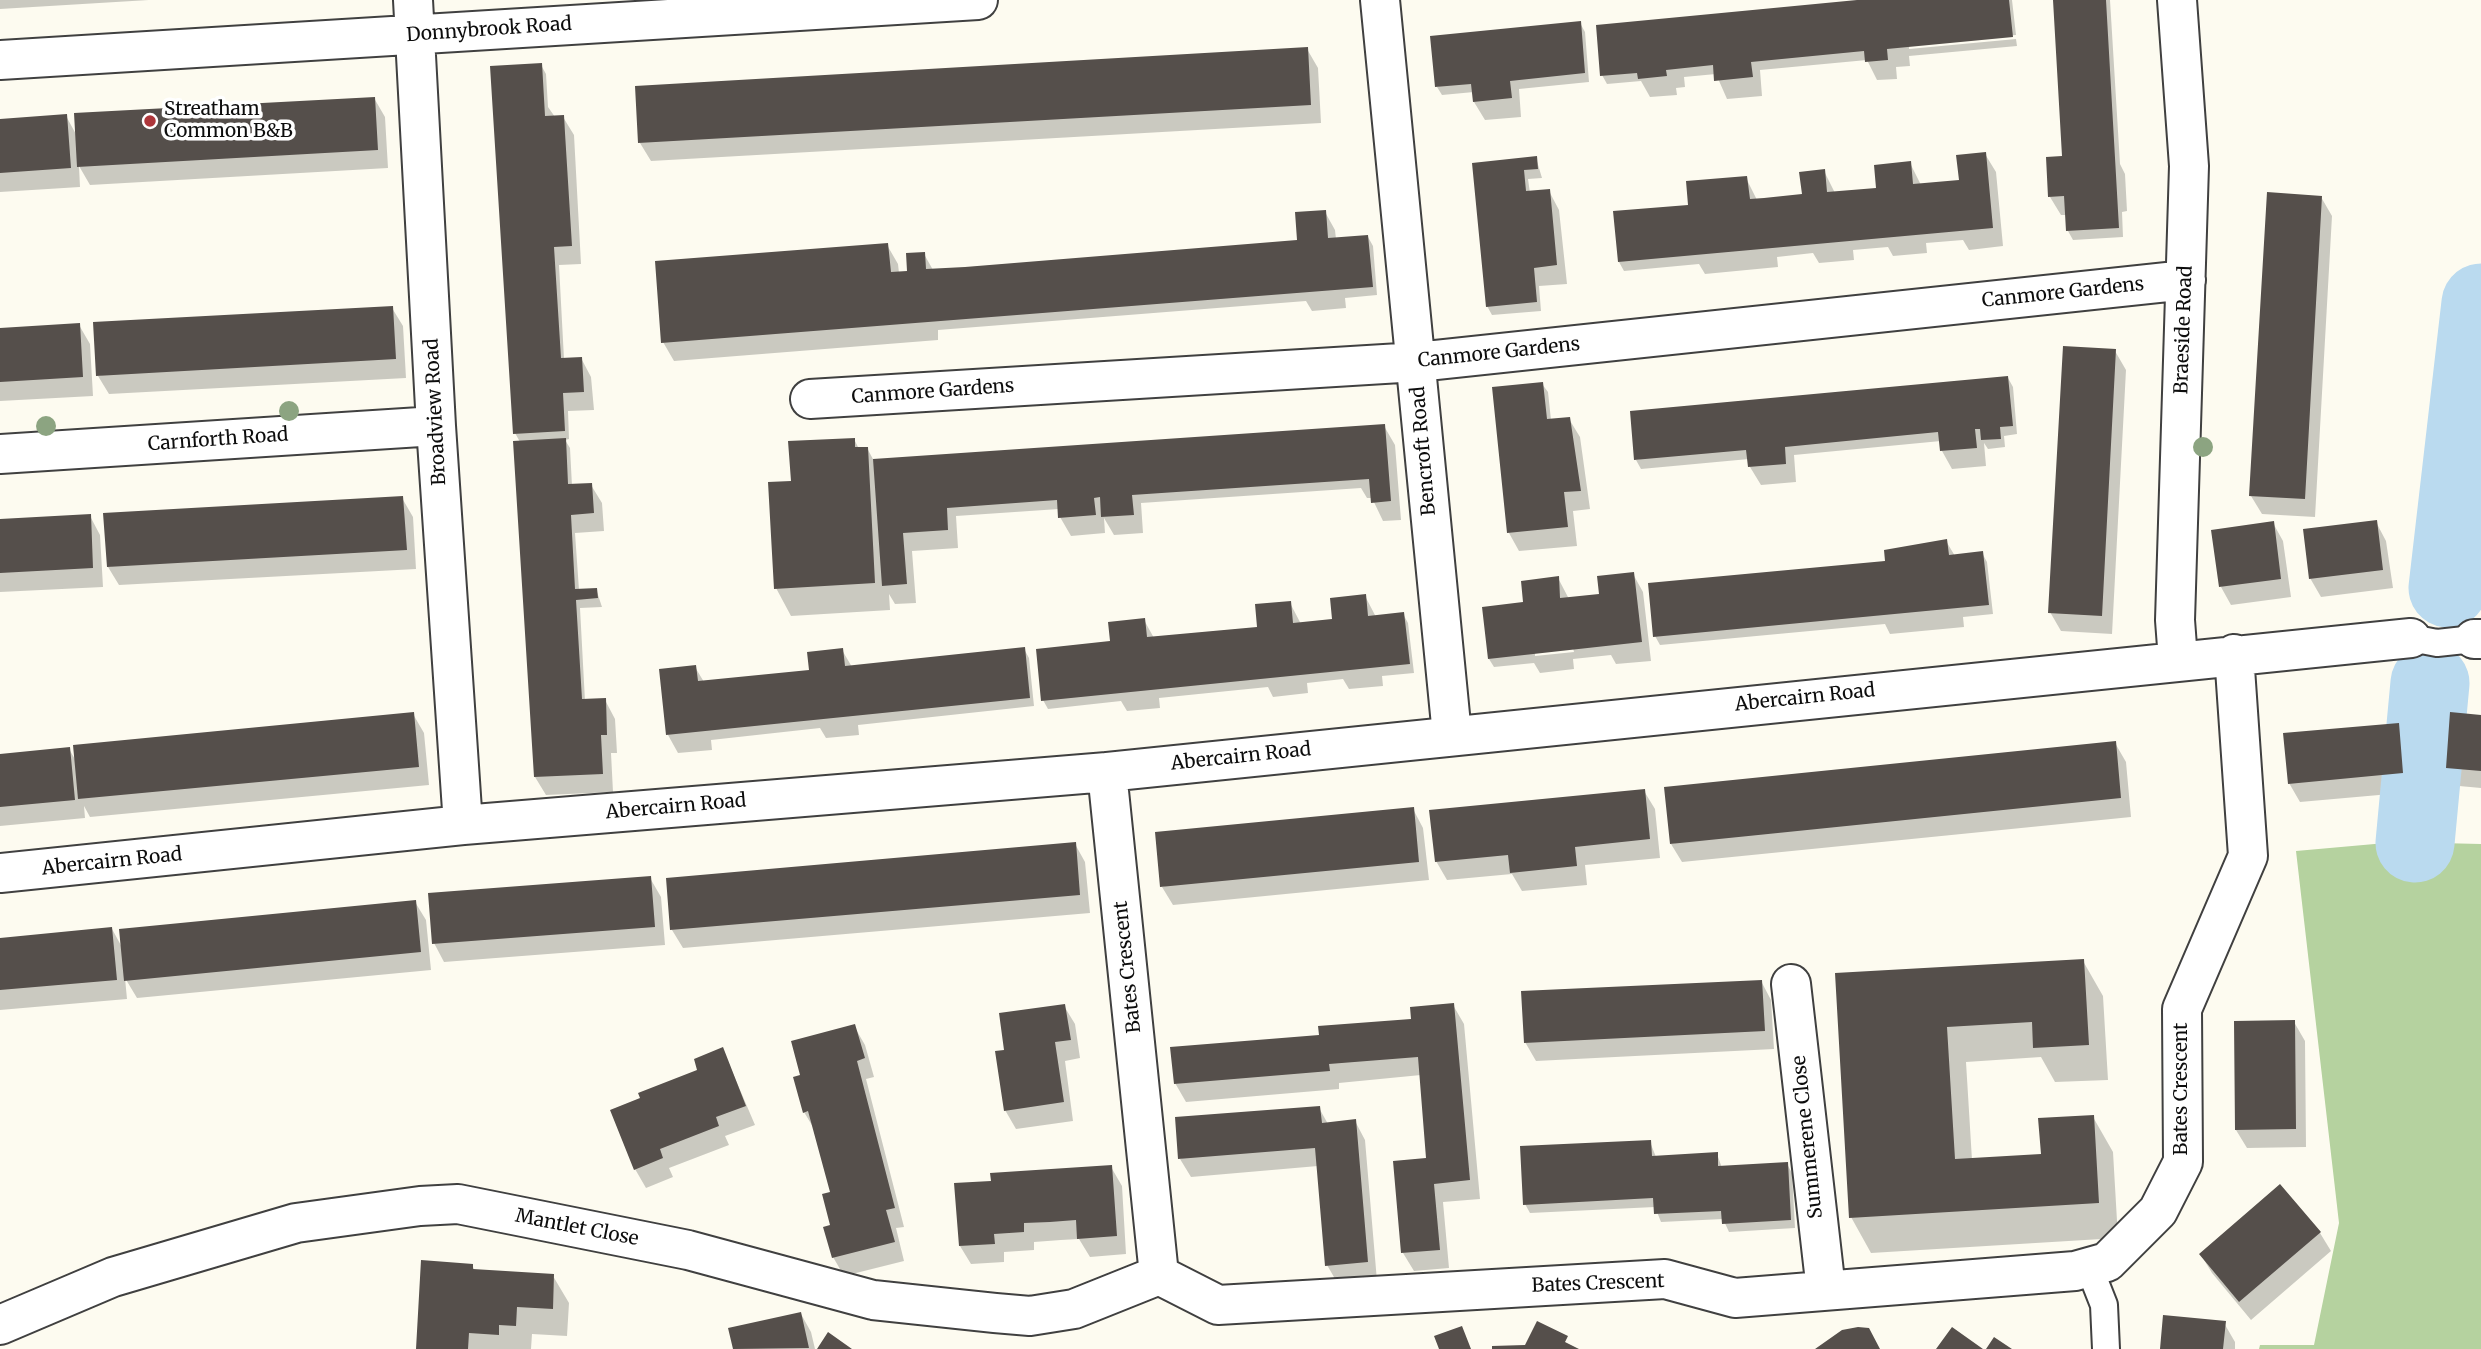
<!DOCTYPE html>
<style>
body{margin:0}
canvas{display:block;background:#fdfbf0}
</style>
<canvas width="2481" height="1349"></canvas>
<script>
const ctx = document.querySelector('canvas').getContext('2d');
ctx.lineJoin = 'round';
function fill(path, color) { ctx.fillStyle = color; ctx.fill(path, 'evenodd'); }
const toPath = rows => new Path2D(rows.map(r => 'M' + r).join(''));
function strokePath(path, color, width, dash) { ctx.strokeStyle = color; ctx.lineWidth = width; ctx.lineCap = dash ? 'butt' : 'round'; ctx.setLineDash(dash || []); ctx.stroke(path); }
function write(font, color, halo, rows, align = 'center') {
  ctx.font = font + ' Merriweather,serif'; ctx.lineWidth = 7; ctx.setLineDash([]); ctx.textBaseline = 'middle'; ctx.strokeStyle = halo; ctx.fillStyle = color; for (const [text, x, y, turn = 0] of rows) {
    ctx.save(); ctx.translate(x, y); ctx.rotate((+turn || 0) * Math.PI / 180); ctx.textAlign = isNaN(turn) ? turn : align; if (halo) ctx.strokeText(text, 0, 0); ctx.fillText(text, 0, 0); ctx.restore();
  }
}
const forest = toPath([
 [2397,842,2481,844,2481,1349,2259,1349,2260,1345,2314,1345,2339,1223,2296,851]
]);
const shadow = toPath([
 [0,0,149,0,0,9],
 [1876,0,2012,0,2016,35,1909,45,1909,49,2016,39,2017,46,1909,56,1910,66,1896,67,1897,79,1877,80,1867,60,1760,70,1762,96,1727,99,1716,74,1684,77,1685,87,1676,88,1677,95,1650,97,1641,81,1607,84,1602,75],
 [2055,0,2110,0,2120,164,2125,174,2127,211,2122,212,2123,237,2073,240,2068,231,2067,215,2061,215,2050,197,2065,158],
 [1580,23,1585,32,1589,82,1519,89,1521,117,1485,120,1474,102,1474,92,1442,95,1437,87],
 [1307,49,1318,68,1321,123,651,161,640,143,637,88],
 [541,65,546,74,548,107,555,117,563,117,574,135,581,264,559,265,564,359,581,358,591,377,594,410,568,411,569,439,565,440,570,448,572,486,591,485,602,503,604,531,575,533,579,590,596,589,602,607,580,608,585,701,605,700,615,719,617,753,611,753,613,792,546,795,535,777,520,442,515,433],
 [374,98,385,117,388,168,90,185,79,166,80,187,0,192,0,121,66,116,77,136],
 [1985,154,1996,172,2003,246,1969,250,1963,240,1926,243,1927,253,1893,256,1888,247,1853,250,1854,260,1819,263,1813,253,1777,257,1778,267,1705,274,1699,264,1624,271,1619,262,1690,206,1746,178,1757,200,1803,196,1824,171,1835,193,1878,189,1910,163,1921,185,1961,182],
 [1536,158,1542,178,1528,179,1530,193,1549,191,1559,210,1567,284,1539,286,1541,311,1492,315,1487,306,1474,164],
 [2321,197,2332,216,2315,517,2262,514,2251,496],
 [1325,212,1335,230,1336,239,1368,237,1373,246,1377,295,1345,298,1346,308,1312,311,1306,301,938,330,938,340,674,361,663,342,887,245,898,264,899,273,909,272,924,254,933,270,1298,242],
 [392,308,403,326,406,378,109,394,98,376],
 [79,325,90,344,93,396,0,401,0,329],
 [2115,351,2126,370,2112,634,2061,631,2050,612],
 [2008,378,2013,387,2017,434,2004,436,2005,447,1988,449,1984,443,1986,466,1952,469,1942,451,1941,441,1794,455,1796,482,1761,485,1750,467,1749,459,1641,469,1636,460],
 [1542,384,1548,392,1551,420,1569,419,1580,437,1590,509,1573,511,1577,546,1519,551,1509,533],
 [1384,426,1395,445,1401,520,1383,521,1372,498,1367,498,1361,488,1141,503,1143,533,1114,535,1104,518,1105,533,1071,536,1060,517,1059,509,956,516,958,548,912,551,916,603,895,604,889,594,890,610,791,616,776,588,793,482,854,439,859,449,867,448,874,461],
 [402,498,413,517,416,569,119,585,108,567],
 [90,516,100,535,103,587,0,592,0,521],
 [2376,522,2386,541,2393,588,2321,597,2310,578],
 [2273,523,2283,541,2291,597,2231,605,2221,587],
 [1946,541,1955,556,1982,553,1987,562,1993,614,1963,617,1964,627,1890,634,1885,624,1660,645,1655,636],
 [1633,574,1643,592,1651,661,1616,664,1611,655,1573,659,1574,669,1540,673,1534,663,1494,667,1489,659,1524,604,1558,578,1569,599,1598,595],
 [1573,648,1574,652,1535,656,1535,652],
 [1365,596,1376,617,1403,614,1408,623,1414,673,1382,676,1383,686,1349,689,1343,679,1307,683,1308,693,1273,697,1268,687,1159,698,1160,708,1127,711,1121,701,1048,709,1043,700,1144,620,1154,638,1258,628,1290,603,1301,624,1334,621],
 [1024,649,1029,658,1034,706,858,725,859,735,826,738,820,728,711,740,712,750,678,753,668,735,695,667,704,682,810,671,842,650,852,667],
 [413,714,424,733,429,785,90,817,84,806,85,818,0,826,0,756,69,749,76,761],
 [2481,716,2481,788,2459,786,2448,768],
 [2398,725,2409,743,2413,792,2300,802,2289,783],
 [2115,743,2126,762,2131,817,1682,862,1671,844],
 [1644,791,1655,809,1660,858,1585,865,1587,885,1522,891,1512,874,1447,880,1436,861],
 [1413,809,1423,828,1429,880,1173,905,1162,887],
 [1075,844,1085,862,1090,913,683,948,672,930,667,880],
 [650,878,661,897,665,945,444,962,434,943],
 [415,902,426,920,431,970,137,998,125,978,127,999,0,1010,0,939,112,929,123,949],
 [2083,961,2103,996,2108,1080,2055,1082,2041,1057,1966,1062,1972,1160,2043,1156,2093,1117,2113,1152,2118,1238,1871,1253,1851,1217,1837,975],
 [1761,981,1771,1000,1774,1049,1536,1061,1525,1042],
 [1453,1005,1464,1024,1480,1199,1443,1202,1449,1268,1414,1271,1403,1253,1428,1160,1421,1075,1339,1083,1339,1089,1186,1102,1175,1083,1412,1020],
 [1064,1006,1075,1024,1080,1058,1065,1061,1073,1121,1016,1129,1005,1110,1006,1051],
 [2294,1022,2305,1041,2306,1147,2247,1148,2236,1130],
 [854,1026,865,1045,874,1077,866,1079,904,1227,896,1228,904,1261,844,1276,833,1257,832,1193,816,1132,804,1112,802,1076],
 [723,1050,755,1125,725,1136,729,1145,669,1168,673,1177,646,1188,635,1169,700,1071],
 [1319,1108,1328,1124,1355,1121,1365,1140,1377,1281,1338,1284,1327,1265,1318,1166,1191,1177,1180,1159],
 [1650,1142,1656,1157,1717,1154,1722,1168,1787,1164,1792,1173,1795,1228,1729,1232,1723,1219,1661,1222,1655,1207,1530,1213,1525,1204],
 [1111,1167,1122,1186,1126,1254,1090,1257,1079,1239,1061,1240,1034,1242,1034,1250,1004,1252,1004,1262,971,1264,960,1246],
 [2280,1187,2320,1233,2331,1251,2251,1320,2212,1273,2201,1255],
 [472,1265,475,1271,553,1276,569,1303,567,1336,532,1334,531,1349,418,1349],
 [801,1314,811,1332,815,1349,735,1349,730,1329],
 [2224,1323,2235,1342,2235,1349,2161,1349]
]);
const river = toPath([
 [2448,588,2481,303],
 [2415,843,2430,683]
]);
const building = toPath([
 [1857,0,2009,0,2013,37,1887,49,1888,60,1865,62,1864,51,1751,62,1753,77,1714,81,1713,65,1666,70,1667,76,1638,79,1637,73,1600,76,1596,25],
 [2053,0,2106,0,2119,228,2066,231,2064,196,2048,197,2046,157,2062,156],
 [1581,21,1585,73,1510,81,1512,98,1473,102,1471,84,1435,87,1430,36],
 [1308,47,1311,105,638,143,635,86],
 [542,63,545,116,564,115,565,133,572,246,554,247,561,358,582,357,584,392,563,393,565,431,513,434,490,66],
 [375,97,378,150,77,167,74,113],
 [67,114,71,168,0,173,0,119],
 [1986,152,1993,228,1618,262,1613,211,1688,205,1686,181,1747,176,1750,199,1764,198,1802,194,1799,172,1825,169,1827,192,1876,188,1874,165,1911,161,1913,184,1959,180,1956,155],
 [1537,156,1538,169,1524,170,1526,191,1550,189,1557,265,1534,268,1537,302,1486,307,1472,163],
 [2267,192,2322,196,2305,499,2249,496],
 [1326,210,1328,238,1368,235,1373,287,661,343,655,261,888,243,891,272,907,271,906,253,925,252,926,269,965,267,1297,240,1295,212],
 [393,306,396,359,96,376,93,322],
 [80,323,83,377,0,382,0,328],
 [2063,346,2116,349,2102,616,2048,613],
 [2008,376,2013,426,2000,427,2001,439,1981,440,1980,429,1975,429,1977,448,1940,451,1938,432,1785,447,1786,464,1748,467,1746,450,1634,460,1630,411],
 [1543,382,1547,419,1570,417,1581,491,1564,492,1568,527,1507,533,1492,387],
 [1385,424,1391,501,1371,503,1369,479,1132,495,1134,515,1101,517,1100,497,1094,498,1096,515,1058,518,1057,500,947,508,948,530,903,533,907,584,882,586,873,459],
 [566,438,568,484,592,483,594,513,571,515,575,589,597,588,598,598,576,600,582,699,606,698,607,735,601,735,603,774,534,777,513,441],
 [855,438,855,447,868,447,875,583,774,589,768,482,791,481,788,441],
 [403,496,407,550,107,567,103,513],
 [91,514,93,568,0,573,0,519],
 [2377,520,2383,570,2309,579,2303,529],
 [2274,521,2281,579,2219,587,2211,530],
 [1947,539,1949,555,1983,551,1989,605,1653,637,1648,583,1885,561,1884,550],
 [1634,572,1642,642,1488,659,1482,607,1523,602,1521,581,1559,576,1560,598,1599,594,1597,576],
 [1366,594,1368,616,1404,612,1410,664,1041,701,1036,649,1110,641,1108,622,1145,618,1147,637,1257,627,1255,604,1291,601,1293,623,1332,619,1330,598],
 [1025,647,1030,698,666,735,659,669,696,665,698,681,809,670,807,652,843,648,845,666],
 [414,712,419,767,78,799,73,745],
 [2450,712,2481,715,2481,771,2446,768],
 [2399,723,2403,773,2288,784,2283,733],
 [2116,741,2121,798,1670,844,1664,787],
 [70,747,75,800,0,807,0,754],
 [1645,789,1650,839,1575,847,1577,866,1510,873,1508,855,1435,862,1429,810],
 [1414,807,1419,862,1160,887,1155,832],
 [1076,842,1080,895,670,930,666,878],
 [651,876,655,927,432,944,428,893],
 [416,900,421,952,124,981,119,929],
 [112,927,117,980,0,990,0,938],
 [2084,959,2089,1045,2033,1048,2032,1022,1947,1027,1955,1159,2041,1154,2038,1118,2094,1115,2099,1203,1849,1218,1835,973],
 [1762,980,1765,1031,1524,1043,1521,991],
 [1454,1003,1470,1180,1434,1184,1440,1250,1401,1253,1393,1161,1426,1158,1418,1057,1329,1064,1330,1071,1174,1084,1170,1047,1319,1035,1318,1026,1411,1019,1410,1007],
 [1065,1004,1071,1040,1055,1042,1064,1102,1004,1111,995,1051,1004,1050,999,1013],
 [2295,1020,2296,1129,2235,1130,2234,1021],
 [855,1024,865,1058,857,1061,895,1208,886,1210,895,1242,832,1258,823,1227,830,1225,822,1194,830,1192,808,1111,803,1113,793,1077,800,1075,791,1041],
 [723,1047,746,1106,716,1117,719,1126,660,1149,663,1158,634,1170,610,1110,640,1098,638,1093,697,1070,694,1059],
 [1320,1106,1322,1123,1356,1119,1368,1262,1325,1266,1315,1148,1178,1159,1175,1117],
 [1651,1140,1652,1156,1718,1152,1718,1166,1788,1162,1791,1220,1722,1224,1721,1211,1654,1214,1653,1198,1523,1205,1520,1146],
 [1112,1165,1117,1236,1077,1239,1076,1220,1050,1222,1024,1223,1024,1232,994,1234,995,1244,959,1246,954,1183,991,1181,990,1173],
 [2280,1184,2321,1232,2239,1302,2199,1254],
 [421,1260,473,1264,473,1269,554,1274,553,1309,517,1307,516,1326,499,1325,499,1335,469,1333,468,1349,416,1349],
 [801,1312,809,1348,733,1349,728,1328],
 [2163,1315,2226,1321,2223,1349,2160,1349],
 [1537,1321,1568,1336,1565,1342,1579,1349,1492,1349,1492,1346,1525,1345],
 [1462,1326,1471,1349,1439,1349,1434,1336],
 [1858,1327,1869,1328,1880,1349,1815,1349,1842,1330],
 [1952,1327,1983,1349,1936,1349],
 [828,1332,852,1349,817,1349],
 [1994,1337,2012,1349,1986,1349]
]);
const service = toPath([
 [2411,638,2437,643,2474,639],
 [2089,1267,2104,1305,2106,1349]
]);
const minor = toPath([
 [413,0,436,426,463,825],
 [1380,0,1452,735],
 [2177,0,2189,166,2175,620,2178,660],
 [0,60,978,0],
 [810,399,1417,362,2186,280],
 [0,454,436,426],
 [2474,639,2481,639],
 [1107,772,1159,1275],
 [0,873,463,825,1107,772,2411,638],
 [1791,984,1826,1290],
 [1159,1275,1218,1305,1665,1279,1735,1298,2075,1271,2107,1262,2158,1211,2183,1162,2182,1009,2248,856,2234,654],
 [0,1325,113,1277,296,1223,420,1206,458,1204,688,1250,873,1300,995,1313,1030,1316,1074,1309,1159,1275]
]);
const trees = [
 [289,411],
 [46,426],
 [2203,447]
];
const markers = [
 [150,121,7,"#ad363a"]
];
const streetNames = [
 ["Donnybrook Road",489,30,-4],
 ["Canmore Gardens",2063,293,-6],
 ["Braeside Road",2184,330,-88],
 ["Canmore Gardens",1499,353,-6],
 ["Canmore Gardens",933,392,-4],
 ["Broadview Road",436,412,-93],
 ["Carnforth Road",218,440,-4],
 ["Bencroft Road",1424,451,-95],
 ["Abercairn Road",1805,698,-6],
 ["Abercairn Road",1241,757,-6],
 ["Abercairn Road",676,807,-5],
 ["Abercairn Road",112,862,-6],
 ["Bates Crescent",1128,967,-96],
 ["Bates Crescent",2182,1089,-90],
 ["Summerene Close",1808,1137,-96],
 ["Mantlet Close",577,1228,11],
 ["Bates Crescent",1598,1284,-2]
];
const poiNames = [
 ["Streatham",164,110],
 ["Common B&B",164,132]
];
fill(forest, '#b5d29f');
fill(shadow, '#0003');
strokePath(river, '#badaef', 79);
fill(building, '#554f4b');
strokePath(service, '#404040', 30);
strokePath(minor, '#404040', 42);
strokePath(service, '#fff', 26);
strokePath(minor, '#fff', 38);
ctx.fillStyle = '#8ca481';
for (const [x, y] of trees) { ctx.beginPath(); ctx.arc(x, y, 10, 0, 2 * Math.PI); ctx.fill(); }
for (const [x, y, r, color] of markers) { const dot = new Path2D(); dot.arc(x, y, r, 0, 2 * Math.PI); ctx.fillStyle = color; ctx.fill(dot); strokePath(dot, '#fff', 2.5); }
write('19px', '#0d0d0d', '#fff', streetNames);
write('19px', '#0d0d0d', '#fff', poiNames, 'left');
</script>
